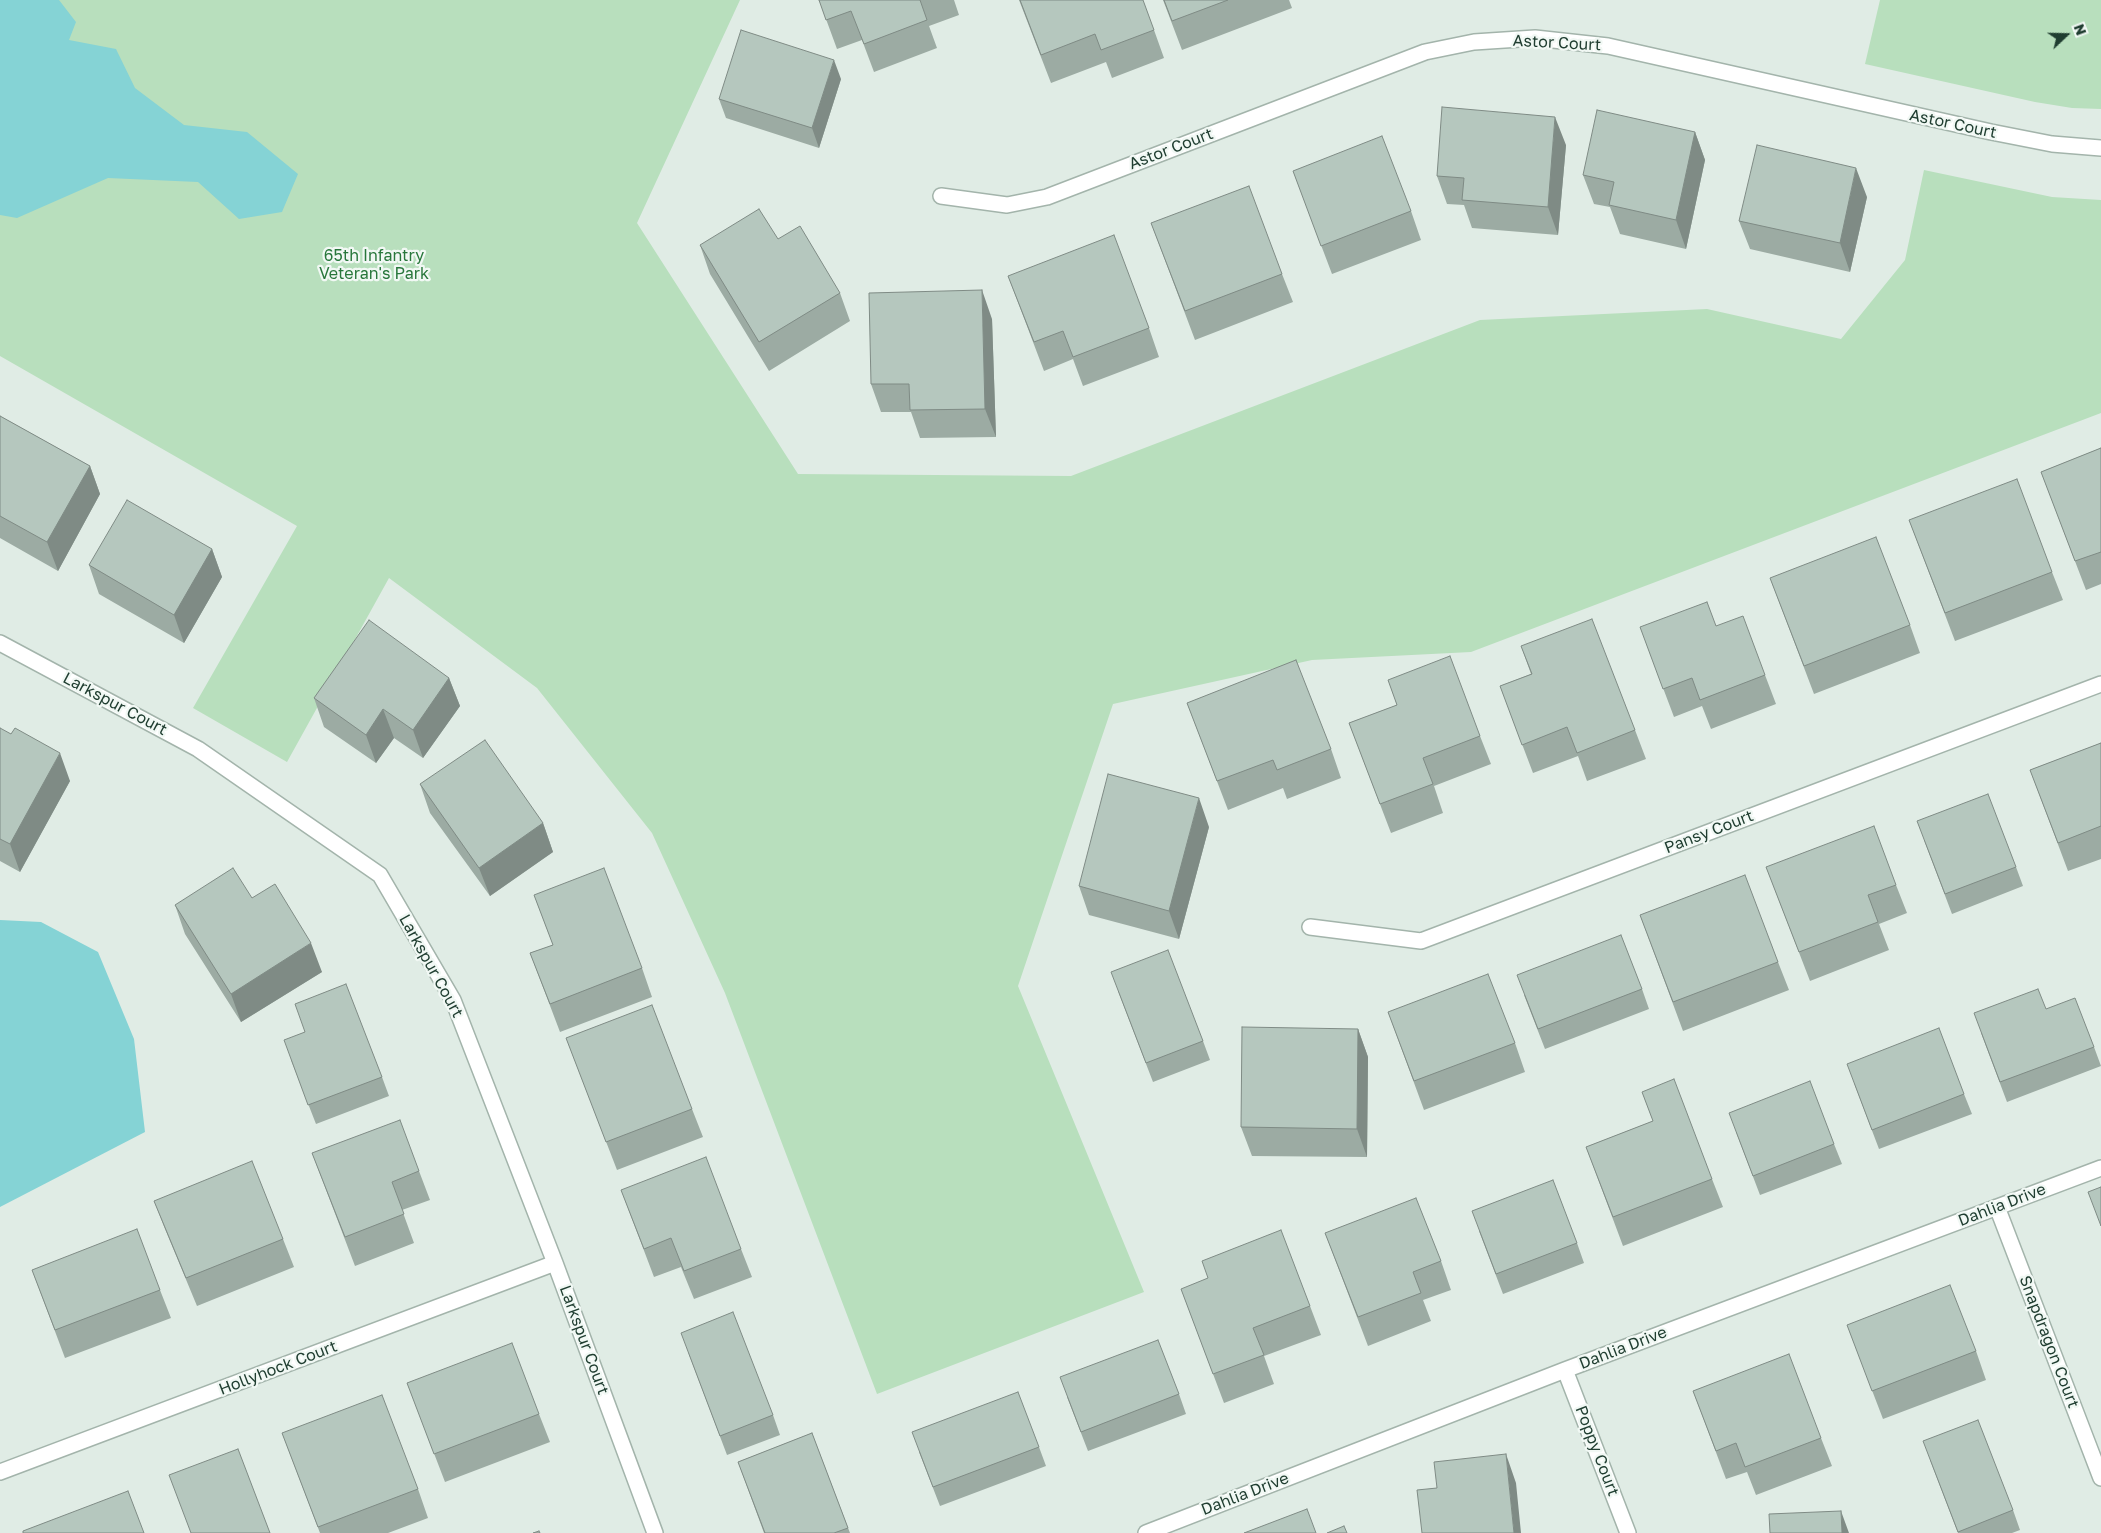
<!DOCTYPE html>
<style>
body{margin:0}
#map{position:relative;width:2101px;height:1533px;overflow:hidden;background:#e0ece5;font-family:"Golos Text",sans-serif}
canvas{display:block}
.north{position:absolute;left:2041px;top:10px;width:50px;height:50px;-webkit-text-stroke:4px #f1f8f4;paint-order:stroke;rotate:69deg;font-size:14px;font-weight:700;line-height:20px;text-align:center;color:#203e31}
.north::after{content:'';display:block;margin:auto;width:18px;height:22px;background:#203e31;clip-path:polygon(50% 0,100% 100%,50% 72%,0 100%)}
</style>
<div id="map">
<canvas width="2101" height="1533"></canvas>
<div class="north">N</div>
</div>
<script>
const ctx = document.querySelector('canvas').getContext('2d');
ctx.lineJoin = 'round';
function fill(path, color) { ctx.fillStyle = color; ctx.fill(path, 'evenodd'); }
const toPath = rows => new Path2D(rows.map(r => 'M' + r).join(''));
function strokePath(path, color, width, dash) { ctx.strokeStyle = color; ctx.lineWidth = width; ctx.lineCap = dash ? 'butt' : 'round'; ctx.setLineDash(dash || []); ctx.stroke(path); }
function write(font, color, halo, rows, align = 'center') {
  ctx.font = font + ' "Golos Text",sans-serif'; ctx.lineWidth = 4.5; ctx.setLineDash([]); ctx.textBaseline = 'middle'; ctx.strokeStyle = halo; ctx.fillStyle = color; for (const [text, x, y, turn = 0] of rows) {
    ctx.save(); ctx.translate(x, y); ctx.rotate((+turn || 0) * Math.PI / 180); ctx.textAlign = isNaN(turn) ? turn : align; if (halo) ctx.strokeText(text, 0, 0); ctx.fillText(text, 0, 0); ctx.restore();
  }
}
const green = toPath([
 [0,0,740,0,637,223,798,474,1071,476,1480,320,1707,309,1841,339,1905,260,1924,170,2052,197,2101,200,2101,413,1471,652,1312,660,1113,704,1018,986,1144,1292,877,1394,725,993,652,833,537,688,389,578,287,762,193,708,297,526,0,356],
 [1880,0,2101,0,2101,109,2072,108,2035,102,1865,64]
]);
const water = toPath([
 [0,0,59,0,76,22,69,40,116,49,135,88,184,125,247,132,298,174,282,212,239,219,198,182,108,178,17,218,0,215],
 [0,920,41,922,98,952,134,1039,145,1132,0,1207]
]);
const street = toPath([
 [941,196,1007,205,1047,197,1425,52,1474,42,1535,38,1608,46,1991,132,2052,144,2101,148],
 [0,643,198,749,380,875,453,1000,555,1263,655,1533],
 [1310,927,1421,941,2101,684],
 [1997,1207,2101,1478],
 [1565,1370,1628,1533],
 [0,1472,555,1263],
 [1146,1533,1565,1370,2101,1168]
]);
const wall = toPath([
 [819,0,954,0,959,15,929,26,937,48,874,72,862,40,837,49],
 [1019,0,1154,30,1164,58,1112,78,1106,62,1051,83],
 [1163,0,1289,0,1292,8,1182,50],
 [841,79,819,148,726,118,719,99],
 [1695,132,1705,160,1686,249,1620,234,1610,207,1594,204,1583,175],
 [1566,145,1558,235,1472,228,1464,205,1447,204,1437,176],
 [1293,171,1411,211,1421,240,1332,274],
 [1867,197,1850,272,1750,249,1739,221],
 [1151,223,1282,274,1293,302,1195,340],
 [700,245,840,293,850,321,769,371,710,274],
 [1008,276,1149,328,1159,357,1083,386,1073,359,1044,371],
 [992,319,996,437,920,438,911,412,881,412,871,384],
 [0,416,90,466,100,494,58,571,0,538],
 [2101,448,2101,584,2086,590,2041,472],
 [1909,520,2052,572,2063,600,1955,641],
 [212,549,222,577,184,643,99,594,89,565],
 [1770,578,1910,625,1920,653,1814,694],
 [1716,626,1765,675,1776,704,1711,729,1702,706,1674,717,1640,627],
 [1521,646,1635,730,1646,759,1587,781,1578,756,1533,773,1500,686,1531,674],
 [449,678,460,706,423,758,394,738,376,763,324,727,314,698],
 [1388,680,1480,736,1491,764,1434,786,1443,813,1391,833,1349,723,1397,705],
 [1187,703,1331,749,1341,778,1287,799,1283,788,1228,810],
 [0,728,70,781,20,872,0,861],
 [2101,743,2101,859,2068,871,2030,770],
 [420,784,543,823,553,852,490,896,430,813],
 [1209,827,1179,939,1089,915,1079,886],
 [1924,840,2016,867,2023,886,1952,914],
 [1766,867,1896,885,1907,913,1879,924,1889,950,1810,981],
 [534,895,642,968,652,997,560,1032,530,953,553,945],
 [252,898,322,972,241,1022,185,934,175,905],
 [1640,915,1778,962,1789,990,1683,1031],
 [1642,989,1649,1009,1545,1049,1524,995],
 [1118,991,1203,1041,1210,1060,1153,1082],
 [2046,1009,2094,1047,2101,1066,2007,1102,1981,1033],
 [1388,1012,1515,1043,1525,1072,1424,1110],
 [1358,1029,1368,1057,1367,1157,1252,1156,1241,1127],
 [305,1032,382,1077,389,1096,316,1124,291,1060],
 [566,1038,692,1109,703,1137,617,1170],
 [1854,1083,1964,1094,1972,1114,1879,1149],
 [1642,1092,1712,1179,1723,1207,1623,1246,1586,1147,1653,1121],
 [1736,1132,1834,1144,1842,1164,1760,1195],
 [312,1153,419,1171,430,1200,402,1210,414,1243,355,1266],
 [621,1190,741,1249,752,1277,694,1299,681,1267,654,1277],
 [154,1201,283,1239,294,1267,197,1306,165,1229],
 [1479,1231,1577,1243,1584,1263,1503,1294],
 [1325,1233,1441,1261,1451,1290,1423,1300,1431,1321,1368,1346],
 [32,1270,160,1290,171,1318,65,1358],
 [1181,1289,1310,1306,1321,1335,1264,1356,1274,1384,1224,1403],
 [1847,1325,1976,1351,1986,1380,1883,1419],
 [688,1352,773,1415,780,1435,727,1455],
 [407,1383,539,1414,550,1442,445,1482],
 [1693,1391,1821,1438,1832,1466,1756,1495,1747,1472,1726,1479],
 [1179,1394,1186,1414,1088,1451,1067,1397],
 [282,1433,418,1489,428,1518,388,1533,320,1533],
 [812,1433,850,1533,764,1533,738,1462],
 [1039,1447,1046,1466,940,1506,919,1452],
 [1930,1460,2013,1510,2020,1530,2012,1533,1958,1533]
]);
const shadedWall = toPath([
 [834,60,841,79,819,148,812,128],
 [1555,117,1566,145,1558,235,1548,207],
 [1695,132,1705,160,1686,249,1676,220],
 [1856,168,1867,197,1850,272,1840,243],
 [982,290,992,319,996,437,985,409],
 [90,466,100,494,58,571,47,542],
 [212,549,222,577,184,643,174,615],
 [449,678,460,706,423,758,413,730],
 [383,709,394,738,376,763,366,735],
 [60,753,70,781,20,872,10,844],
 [1199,798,1209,827,1179,939,1169,911],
 [543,823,553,852,490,896,479,868],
 [311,943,322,972,241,1022,231,994],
 [1358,1029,1368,1057,1367,1157,1357,1129],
 [1506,1454,1516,1483,1521,1533,1514,1533],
 [1841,1511,1849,1533,1842,1533]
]);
const building = toPath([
 [819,0,920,0,927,20,864,44,851,11,826,20,819,0],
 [1020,0,1143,0,1154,30,1101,50,1095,34,1041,55,1020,0],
 [1164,0,1228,0,1172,21,1164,0],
 [741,30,834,60,812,128,719,99,741,30],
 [1442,107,1555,117,1548,207,1462,200,1464,178,1437,176,1442,107],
 [1597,110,1695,132,1676,220,1609,205,1614,182,1583,175,1597,110],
 [1382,136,1411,211,1321,246,1293,171,1382,136],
 [1757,145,1856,168,1840,243,1739,221,1757,145],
 [1249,186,1282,274,1185,311,1151,223,1249,186],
 [759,209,778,239,800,226,840,293,759,342,700,245,759,209],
 [1114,235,1149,328,1073,357,1063,331,1034,342,1008,276,1114,235],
 [982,290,985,409,910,410,909,384,871,384,869,293,982,290],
 [0,416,90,466,47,542,0,516,0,416],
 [2101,448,2101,552,2075,561,2041,472,2101,448],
 [2017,479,2052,572,1945,613,1909,520,2017,479],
 [127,500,212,549,174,615,89,565,127,500],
 [1876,537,1910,625,1804,666,1770,578,1876,537],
 [1707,602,1716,626,1743,616,1765,675,1700,700,1692,678,1663,689,1640,627,1707,602],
 [1592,619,1635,730,1577,753,1567,727,1522,745,1500,686,1532,674,1521,646,1592,619],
 [369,620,449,678,413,730,383,709,366,735,314,698,369,620],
 [1450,656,1480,736,1423,758,1433,784,1380,804,1349,723,1397,705,1388,680,1450,656],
 [1296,660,1331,749,1277,770,1273,760,1217,781,1187,703,1296,660],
 [0,728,11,734,15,728,60,753,10,844,0,839,0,728],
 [485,740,543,823,479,868,420,784,485,740],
 [2101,743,2101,826,2058,843,2030,770,2101,743],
 [1108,774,1199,798,1169,911,1079,886,1108,774],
 [1988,794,2016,867,1945,894,1917,821,1988,794],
 [1874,826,1896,885,1868,895,1878,922,1799,952,1766,867,1874,826],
 [233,868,252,898,275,884,311,943,231,994,175,905,233,868],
 [604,868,642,968,550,1004,530,953,553,945,534,895,604,868],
 [1745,875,1778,962,1673,1002,1640,915,1745,875],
 [1621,935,1642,989,1538,1029,1517,975,1621,935],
 [1168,950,1203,1041,1146,1063,1111,972,1168,950],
 [1488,974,1515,1043,1414,1081,1388,1012,1488,974],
 [346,984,382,1077,308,1105,284,1040,305,1032,295,1004,346,984],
 [2038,989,2046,1009,2075,998,2094,1047,2000,1082,1974,1013,2038,989],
 [652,1005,692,1109,606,1142,566,1038,652,1005],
 [1242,1027,1358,1029,1357,1129,1241,1127,1242,1027],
 [1939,1028,1964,1094,1872,1130,1847,1064,1939,1028],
 [1674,1079,1712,1179,1613,1217,1586,1147,1653,1121,1642,1092,1674,1079],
 [1810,1081,1834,1144,1753,1176,1729,1113,1810,1081],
 [400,1120,419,1171,392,1182,404,1214,345,1237,312,1153,400,1120],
 [706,1157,741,1249,684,1271,671,1238,644,1249,621,1190,706,1157],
 [252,1161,283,1239,186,1278,154,1201,252,1161],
 [1553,1180,1577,1243,1496,1274,1472,1211,1553,1180],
 [2101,1187,2101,1226,2088,1192,2101,1187],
 [1416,1198,1441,1261,1413,1272,1421,1293,1358,1317,1325,1233,1416,1198],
 [137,1229,160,1290,55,1330,32,1270,137,1229],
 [1281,1230,1310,1306,1253,1328,1264,1355,1213,1374,1181,1289,1208,1278,1202,1261,1281,1230],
 [1950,1285,1976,1351,1872,1391,1847,1325,1950,1285],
 [733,1312,773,1415,720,1436,681,1333,733,1312],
 [1158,1340,1179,1394,1081,1432,1060,1377,1158,1340],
 [512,1343,539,1414,434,1454,407,1383,512,1343],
 [1789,1354,1821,1438,1745,1467,1736,1443,1716,1451,1693,1391,1789,1354],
 [1018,1392,1039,1447,933,1487,912,1432,1018,1392],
 [382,1395,418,1489,318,1527,282,1433,382,1395],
 [1978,1420,2013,1510,1958,1532,1923,1441,1978,1420],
 [812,1433,848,1528,834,1533,765,1533,738,1462,812,1433],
 [238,1449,270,1533,191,1533,169,1475,238,1449],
 [1506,1454,1514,1533,1422,1533,1417,1490,1437,1488,1434,1462,1506,1454],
 [128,1491,144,1533,23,1533,23,1531,128,1491],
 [1307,1509,1316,1533,1244,1533,1307,1509],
 [1841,1511,1842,1533,1770,1533,1769,1514,1841,1511],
 [1344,1526,1347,1533,1327,1533,1344,1526],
 [539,1531,540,1533,533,1533,539,1531]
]);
const streetNames = [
 ["Astor Court",1557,43,3],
 ["Astor Court",1953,124,12],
 ["Astor Court",1171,149,-21],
 ["Larkspur Court",115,704,28],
 ["Pansy Court",1709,832,-21],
 ["Larkspur Court",431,966,61],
 ["Dahlia Drive",2002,1205,-21],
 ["Larkspur Court",584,1340,70],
 ["Snapdragon Court",2049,1342,69],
 ["Dahlia Drive",1623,1348,-21],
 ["Hollyhock Court",278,1368,-21],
 ["Poppy Court",1597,1451,69],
 ["Dahlia Drive",1245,1494,-21]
];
const parkNames = [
 ["65th Infantry",374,256],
 ["Veteran's Park",374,274]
];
fill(green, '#b8dfbd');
fill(water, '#85d3d5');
strokePath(street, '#a3b4ab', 18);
strokePath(street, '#fff', 15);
fill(wall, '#9caba3');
fill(shadedWall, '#7f8b85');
fill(building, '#b5c7be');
strokePath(building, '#7f8b85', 1);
write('16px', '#203e31', '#f1f8f4', streetNames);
write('16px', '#28773b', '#f1f8f4', parkNames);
</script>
